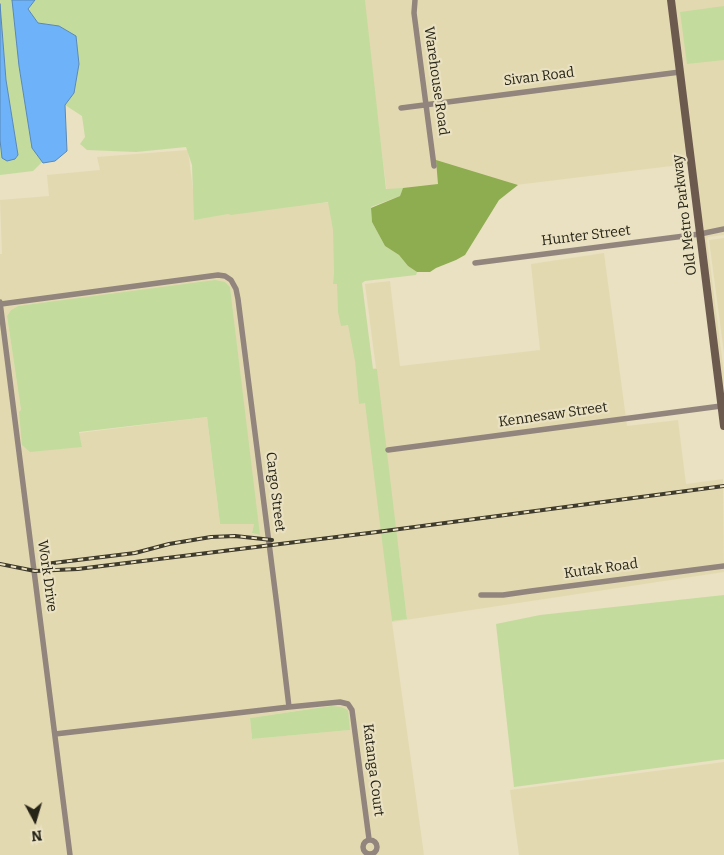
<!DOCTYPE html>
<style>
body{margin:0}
#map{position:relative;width:724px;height:855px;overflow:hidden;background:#e9e1c1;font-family:Bitter,serif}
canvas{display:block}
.north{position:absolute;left:10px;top:795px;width:50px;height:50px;-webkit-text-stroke:4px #e9e1c1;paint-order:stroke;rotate:174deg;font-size:14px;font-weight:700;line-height:20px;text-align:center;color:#262317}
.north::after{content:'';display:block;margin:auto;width:18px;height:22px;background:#262317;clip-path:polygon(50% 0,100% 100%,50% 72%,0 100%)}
</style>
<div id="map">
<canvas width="724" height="855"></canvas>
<div class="north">N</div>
</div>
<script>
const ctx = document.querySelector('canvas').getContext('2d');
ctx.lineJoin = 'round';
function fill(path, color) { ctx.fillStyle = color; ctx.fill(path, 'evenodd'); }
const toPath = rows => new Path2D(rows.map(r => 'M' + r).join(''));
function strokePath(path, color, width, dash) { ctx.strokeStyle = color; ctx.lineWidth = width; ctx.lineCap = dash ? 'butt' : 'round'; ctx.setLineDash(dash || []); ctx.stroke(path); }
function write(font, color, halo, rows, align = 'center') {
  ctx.font = font + ' Bitter,serif'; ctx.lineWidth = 4.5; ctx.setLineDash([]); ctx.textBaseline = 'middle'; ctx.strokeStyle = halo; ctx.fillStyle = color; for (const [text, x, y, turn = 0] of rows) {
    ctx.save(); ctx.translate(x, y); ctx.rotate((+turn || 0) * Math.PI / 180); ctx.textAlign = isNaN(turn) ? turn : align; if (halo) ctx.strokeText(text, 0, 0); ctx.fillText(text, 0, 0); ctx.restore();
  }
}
const built = toPath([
 [363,0,724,0,724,235,708,237,707,240,724,373,724,404,688,164,516,185,501,180,387,193],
 [188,150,196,214,333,202,357,371,376,368,365,284,390,281,400,366,540,350,531,264,604,253,627,426,678,420,686,484,723,479,724,572,392,622,424,855,0,855,0,254,2,254,0,200,49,196,47,175,100,170,97,157],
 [225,282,230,288,259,535,252,533,254,524,220,524,207,417,79,433,82,447,21,410,7,316,11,310,18,306],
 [376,369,407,619,392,621],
 [331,706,349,730,252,739,250,718],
 [724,238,724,353,709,240],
 [724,762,724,855,519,855,510,790]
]);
const green = toPath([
 [0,0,12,0,19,66,32,147,42,162,33,171,0,175,0,140,2,158,15,159,18,155,6,80],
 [35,0,365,0,386,189,403,188,400,196,371,207,372,222,385,246,399,255,408,266,417,272,416,275,365,281,362,283,373,369,377,369,407,619,392,621,365,403,359,404,355,361,348,325,341,326,338,312,337,284,333,284,334,273,333,230,328,202,231,215,228,214,194,220,192,165,186,147,136,152,87,150,80,144,85,137,82,116,65,105,74,93,79,64,76,36,59,26,38,23,28,9],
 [724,6,724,60,687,64,680,12],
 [215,280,225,282,230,287,260,535,252,533,254,524,220,524,207,417,79,432,82,447,30,452,22,445,19,412,21,410,7,316,11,310,18,306],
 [724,595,724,759,514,787,496,624,540,615],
 [331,706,341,707,348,710,350,730,252,739,250,718]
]);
const forest = toPath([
 [436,160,518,185,499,200,465,255,456,260,436,268,430,272,417,272,408,266,399,255,385,246,372,222,371,208,400,196,403,188,438,184]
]);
const water = toPath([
 [12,0,35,0,28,9,38,23,59,26,76,36,79,64,74,93,65,105,67,151,55,161,43,163,32,148,19,66,12,0],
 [0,4,6,80,18,155,15,159,7,161,2,158,0,140,0,4]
]);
const street = toPath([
 [415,0,414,13,434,166],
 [401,108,680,72],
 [475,263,700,234,724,229],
 [0,302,70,855],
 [1,304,218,275,225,276,231,280,236,289,238,299,278,614,289,707,55,734],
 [388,450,721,406],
 [481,595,503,595,531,591,724,566],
 [289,707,340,702,348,704,352,710,369,839],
 '363 847a7 7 0 1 1 14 0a7 7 0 1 1-14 0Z'
]);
const secondary = toPath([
 [671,0,724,426]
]);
const rail = toPath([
 [0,564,35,571,78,569,377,532,724,486],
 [45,564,135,553,169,544,211,537,235,536,272,540]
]);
const streetNames = [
 ["Sivan Road",539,77,-7],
 ["Warehouse Road",436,81,82],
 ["Old Metro Parkway",685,215,-97],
 ["Hunter Street",586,236,-7],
 ["Kennesaw Street",553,415,-8],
 ["Cargo Street",275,492,83],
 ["Kutak Road",601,569,-8],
 ["Work Drive",47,576,82],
 ["Katanga Court",373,770,83]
];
fill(built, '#e3d9b1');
fill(green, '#c4db9e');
fill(forest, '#8eac50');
fill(water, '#6eb3fa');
strokePath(water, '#5888b6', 1);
strokePath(street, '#92857d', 5.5);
strokePath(secondary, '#6c5a4f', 8);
strokePath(rail, '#3e3a2c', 4);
strokePath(rail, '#e9e1c1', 2, [5.5]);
write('14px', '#262317', '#e9e1c1', streetNames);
</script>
